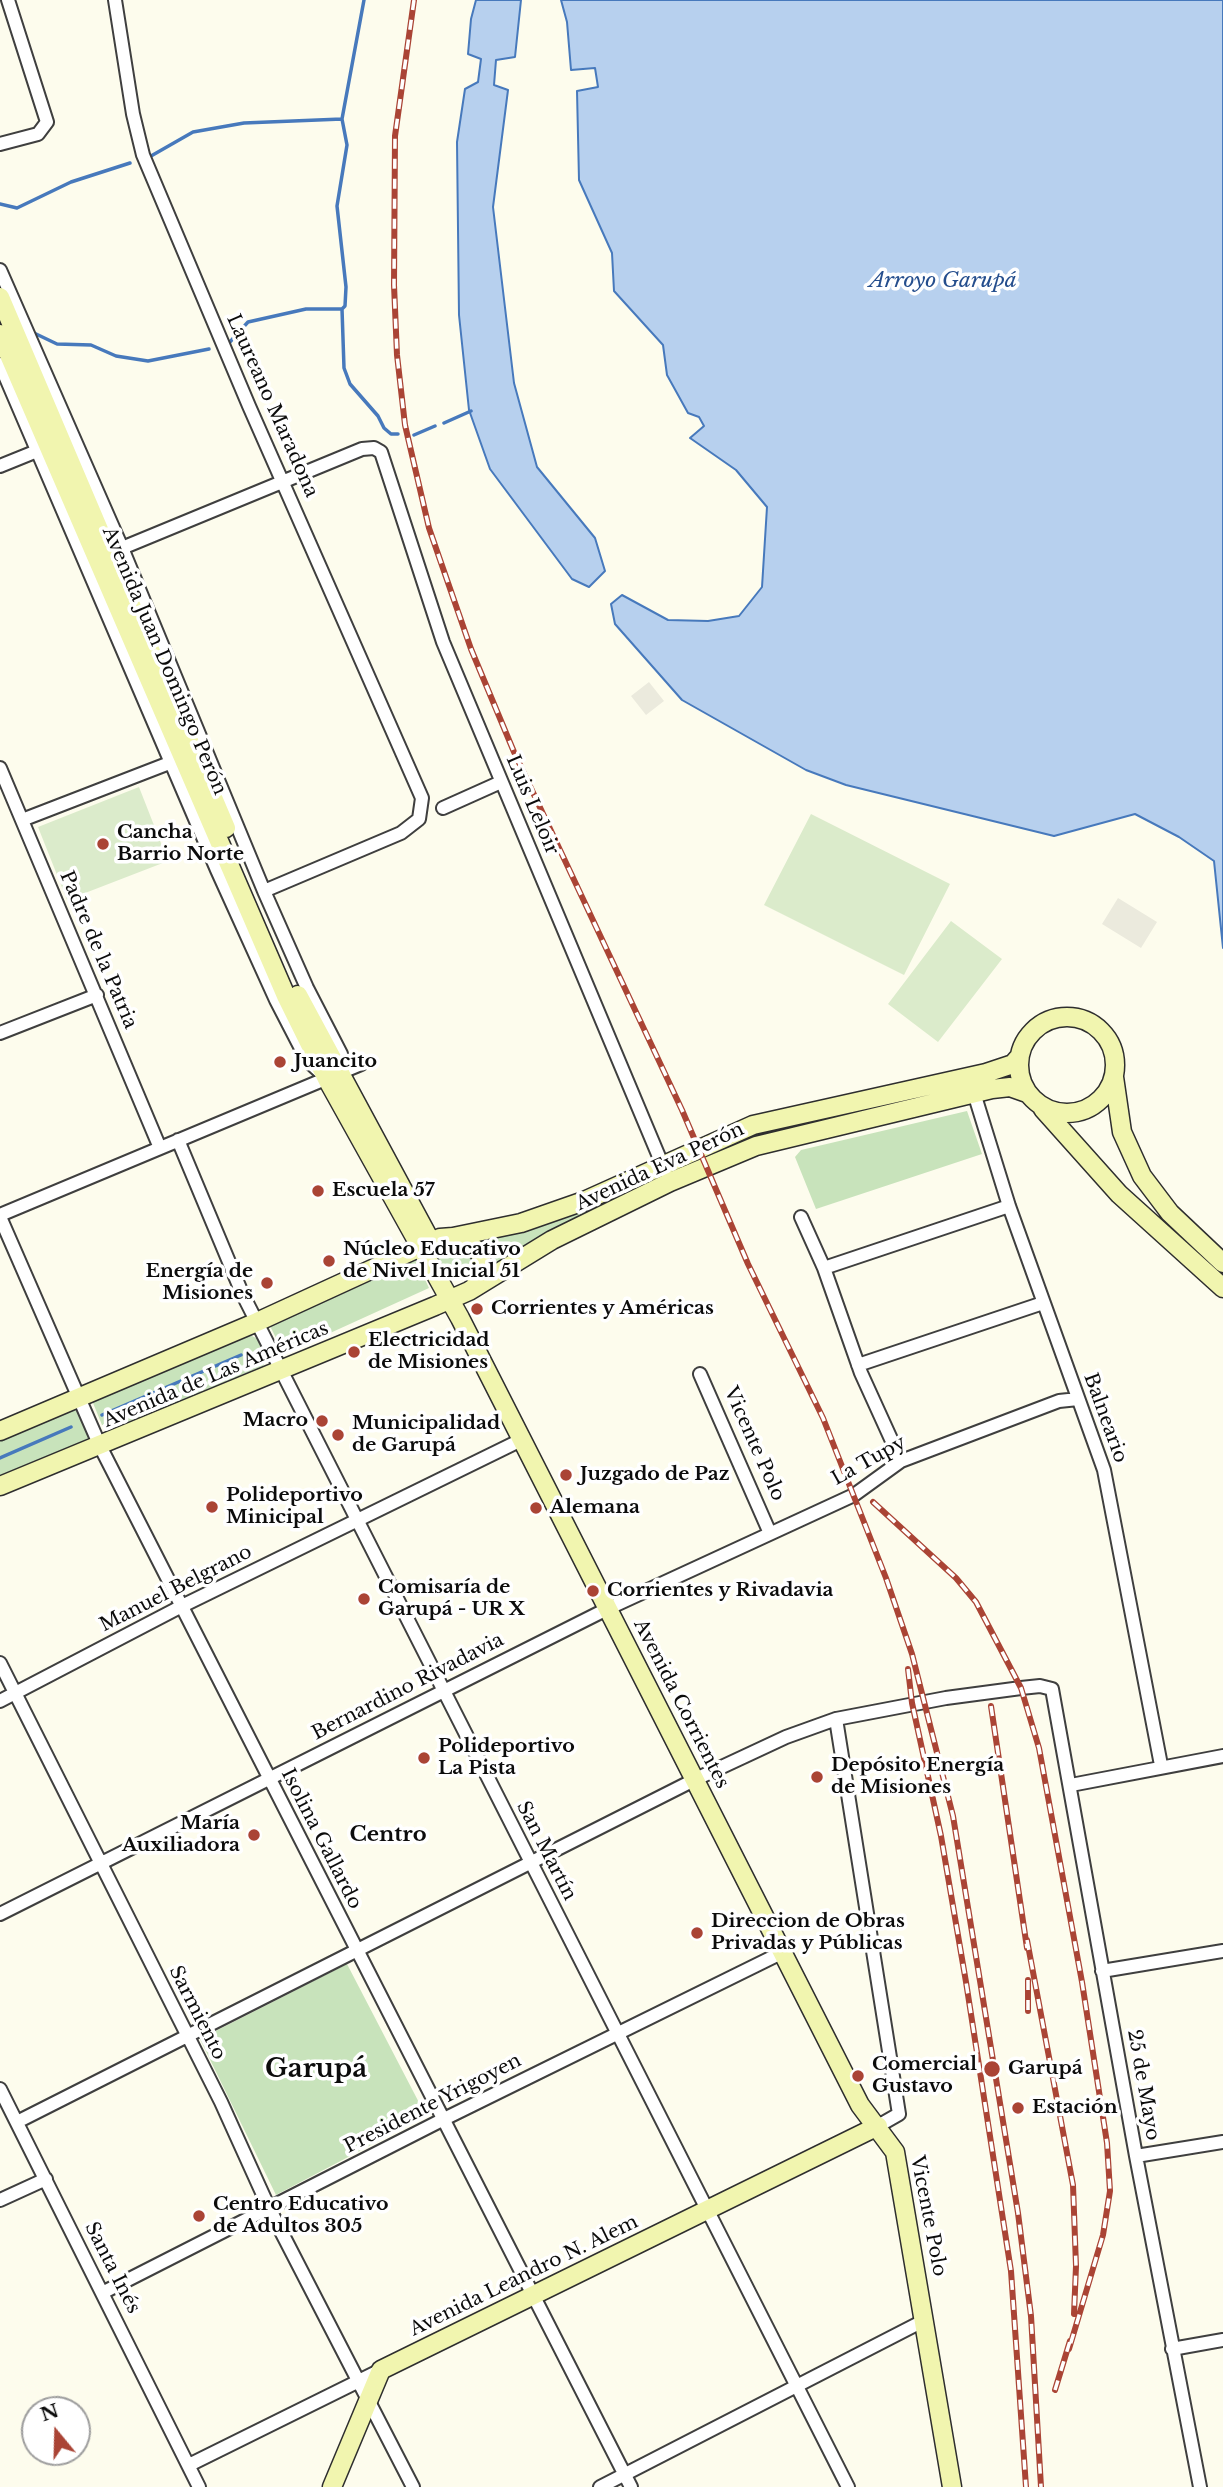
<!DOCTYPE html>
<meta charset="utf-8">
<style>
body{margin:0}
#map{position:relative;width:1223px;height:2487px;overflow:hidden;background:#fdfced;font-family:"Libre Baskerville",serif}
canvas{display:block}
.north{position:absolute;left:21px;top:2396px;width:70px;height:70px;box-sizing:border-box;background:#fff;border:2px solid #9e9e9e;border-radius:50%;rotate:341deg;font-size:19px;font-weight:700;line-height:28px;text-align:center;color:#0c0c0c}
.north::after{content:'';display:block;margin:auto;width:24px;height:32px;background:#aa4435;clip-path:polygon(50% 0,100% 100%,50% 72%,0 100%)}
</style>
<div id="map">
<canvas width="1223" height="2487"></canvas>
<div class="north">N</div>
</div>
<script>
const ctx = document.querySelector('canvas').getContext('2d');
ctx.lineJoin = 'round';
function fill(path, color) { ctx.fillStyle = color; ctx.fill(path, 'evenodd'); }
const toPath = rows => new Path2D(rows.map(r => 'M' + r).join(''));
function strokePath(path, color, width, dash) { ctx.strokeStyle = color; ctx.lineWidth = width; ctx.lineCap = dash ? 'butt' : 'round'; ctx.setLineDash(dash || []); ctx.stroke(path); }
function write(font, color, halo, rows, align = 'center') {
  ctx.font = font + ' "Libre Baskerville",serif'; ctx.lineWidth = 7; ctx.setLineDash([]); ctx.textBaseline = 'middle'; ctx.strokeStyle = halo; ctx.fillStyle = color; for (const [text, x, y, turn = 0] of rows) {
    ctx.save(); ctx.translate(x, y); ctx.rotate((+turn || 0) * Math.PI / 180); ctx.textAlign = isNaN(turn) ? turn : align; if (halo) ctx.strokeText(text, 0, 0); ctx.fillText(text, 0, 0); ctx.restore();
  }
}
const green = toPath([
 [967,1111,982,1154,816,1209,795,1157,801,1150],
 [637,1184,641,1186,640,1190,487,1267,476,1240],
 '438 1263a17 17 0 1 1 34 0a17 17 0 1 1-34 0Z',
 [415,1258,429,1288,284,1354,270,1326],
 [248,1334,258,1339,267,1358,263,1366,115,1427,102,1425,93,1403,97,1395],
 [67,1410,81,1411,92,1431,85,1443,0,1479,0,1438],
 [347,1964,426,2116,276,2195,200,2039]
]);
const pitch = toPath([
 [139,787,168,861,67,900,38,827],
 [811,814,950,884,904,975,764,905],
 [951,921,1002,959,938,1042,888,1004]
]);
const plaza = toPath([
 [649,682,664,701,646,715,631,696],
 [1118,898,1157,922,1141,948,1102,924]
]);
const water = toPath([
 [476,0,521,0,515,57,496,60,494,85,508,90,493,207,514,383,537,467,595,538,605,571,589,587,572,579,490,469,469,410,459,315,457,142,465,89,478,82,481,59,468,54,471,19,476,0],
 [561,0,1223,0,1223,948,1214,861,1179,837,1135,814,1054,836,846,785,806,770,682,700,615,624,611,604,622,595,668,620,708,621,739,616,762,587,767,507,736,470,690,438,704,426,699,417,688,413,667,375,663,345,614,291,612,253,579,180,577,91,598,87,595,68,571,70,567,22,561,0]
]);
const stream = toPath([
 [151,156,193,132,244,123,342,119],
 [0,204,17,208,71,182,130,163],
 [342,309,345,306,346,287,337,206,347,145,342,119,364,0],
 [34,333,57,344,91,345,116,356,148,361,209,349],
 [229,343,248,322,306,309,342,309,344,368,350,384,378,416,384,428,391,434,398,434],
 [444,423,471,411],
 [414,435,435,426],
 [102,1415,241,1355],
 [0,1458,71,1427]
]);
const minor = toPath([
 [115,0,133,114,143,155,249,406,422,798,419,819,401,833,264,891],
 [0,144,38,134,47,122,8,0],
 [0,270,122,548,264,891,307,988,341,1054,340,1073],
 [0,364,217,870,276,1000,307,1060,319,1071],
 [0,466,37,451],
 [122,548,362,449,374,448,381,452,443,642,665,1171],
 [0,768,160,1148],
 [443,808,501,782],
 [22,820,172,762],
 [0,1033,97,995],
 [974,1093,1009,1206,1104,1470,1161,1765],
 [178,1140,242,1293,848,2487],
 [0,1215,361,1064],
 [0,1217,100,1446,631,2487],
 [801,1217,824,1268,861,1373,901,1461],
 [824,1268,1009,1206],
 [858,1365,1043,1303],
 [700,1374,769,1531],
 [0,1663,221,2102,269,2208,413,2487],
 [0,1701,182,1606,521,1440],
 [836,1719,899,2114,878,2126],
 [1071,1785,1223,1756],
 [0,1914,609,1608,854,1495,901,1461,1059,1401,1078,1399],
 [1102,1971,1223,1951],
 [0,2089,199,2487],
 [17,2122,696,1779,786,1737,836,1719,946,1698,1021,1688,1040,1686,1052,1689,1136,2156,1200,2487],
 [1136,2156,1223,2142],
 [0,2200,46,2179],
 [102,2293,442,2120,783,1952],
 [1172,2349,1223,2340],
 [189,2465,381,2370],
 [600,2487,925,2320]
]);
const secondary = toPath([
 [0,297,226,828],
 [0,334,286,996,327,1079,460,1318,860,2105,895,2152,952,2487],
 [298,995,431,1242],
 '1019 1065a48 48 0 1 1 96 0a48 48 0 1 1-96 0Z',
 [1114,1077,1122,1132,1142,1176,1170,1213,1223,1263],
 [1043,1109,1119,1194,1223,1288],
 [453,1237,521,1223,584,1201,753,1125,986,1073,1013,1064,1020,1056],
 [0,1431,257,1322,440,1238,453,1237,466,1241,481,1254,482,1272,474,1288],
 [0,1486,435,1306,469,1291,552,1240,670,1182,756,1146,992,1089,1010,1087,1027,1093],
 [332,2487,381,2370,878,2126]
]);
const rail = toPath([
 [414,0,395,136,394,285,397,355,405,425,429,528,471,649,514,752,682,1110,748,1264,823,1418,886,1578,912,1654,953,1816,1018,2213,1031,2316,1041,2487],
 [873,1502,956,1578,976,1602,1021,1688,1039,1748,1082,1982,1107,2143,1110,2191,1103,2235,1069,2349],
 [908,1669,912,1703,941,1836,966,1982,1011,2271,1026,2487],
 [991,1706,1027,1948],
 [1027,1940,1073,2185,1076,2266,1074,2314],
 [1028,1980,1028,2011],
 [1055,2390,1070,2341]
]);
const markers = [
 [103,844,7,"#aa4435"],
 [280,1062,7,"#aa4435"],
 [318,1191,7,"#aa4435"],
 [329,1261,7,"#aa4435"],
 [267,1283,7,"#aa4435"],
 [477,1309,7,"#aa4435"],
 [354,1352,7,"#aa4435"],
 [322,1421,7,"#aa4435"],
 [338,1435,7,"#aa4435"],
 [566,1475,7,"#aa4435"],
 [212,1507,7,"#aa4435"],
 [536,1508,7,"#aa4435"],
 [593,1591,7,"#aa4435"],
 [364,1599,7,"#aa4435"],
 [424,1758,7,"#aa4435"],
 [817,1777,7,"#aa4435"],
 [254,1835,7,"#aa4435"],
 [697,1933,7,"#aa4435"],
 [992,2069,9,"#aa4435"],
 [858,2076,7,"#aa4435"],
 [1018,2108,7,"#aa4435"],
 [199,2216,7,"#aa4435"]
];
const streetNames = [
 ["Laureano Maradona",272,406,66],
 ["Avenida Juan Domingo Perón",164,661,67],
 ["Luis Leloir",532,805,67],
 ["Padre de la Patria",98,950,67],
 ["Avenida Eva Perón",660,1167,-25],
 ["Avenida de Las Américas",216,1375,-23],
 ["Balneario",1105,1418,70],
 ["Vicente Polo",754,1444,66],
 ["La Tupy",869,1461,-29],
 ["Manuel Belgrano",176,1589,-27],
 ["Bernardino Rivadavia",408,1687,-27],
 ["Avenida Corrientes",681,1704,63],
 ["Isolina Gallardo",321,1839,63],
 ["San Martín",546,1851,63],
 ["Sarmiento",197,2013,63],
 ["25 de Mayo",1143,2085,80],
 ["Presidente Yrigoyen",433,2104,-27],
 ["Vicente Polo",928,2216,79],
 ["Santa Inés",112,2268,63],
 ["Avenida Leandro N. Alem",524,2276,-26]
];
const poiNames = [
 ["Cancha",117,833],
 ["Barrio Norte",117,855],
 ["Juancito",294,1062],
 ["Escuela 57",332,1191],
 ["Núcleo Educativo",343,1250],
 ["de Nivel Inicial 51",343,1272],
 ["Energía de",253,1272,"right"],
 ["Misiones",253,1294,"right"],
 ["Corrientes y Américas",491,1309],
 ["Electricidad",368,1341],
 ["de Misiones",368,1363],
 ["Macro",308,1421,"right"],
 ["Municipalidad",352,1424],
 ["de Garupá",352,1446],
 ["Juzgado de Paz",580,1475],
 ["Polideportivo",226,1496],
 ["Minicipal",226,1518],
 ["Alemana",550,1508],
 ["Comisaría de",378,1588],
 ["Garupá - UR X",378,1610],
 ["Corrientes y Rivadavia",607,1591],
 ["Polideportivo",438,1747],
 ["La Pista",438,1769],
 ["Depósito Energía",831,1766],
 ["de Misiones",831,1788],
 ["María",240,1824,"right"],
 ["Auxiliadora",240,1846,"right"],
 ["Direccion de Obras",711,1922],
 ["Privadas y Públicas",711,1944],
 ["Comercial",872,2065],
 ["Gustavo",872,2087],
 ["Garupá",1008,2069],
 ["Estación",1032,2108],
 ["Centro Educativo",213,2205],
 ["de Adultos 305",213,2227]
];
const waterNames = [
 ["Arroyo Garupá",943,281]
];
const neighbourhoodNames = [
 ["Centro",388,1835]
];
const districtNames = [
 ["Garupá",316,2070]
];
fill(green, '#c8e3bb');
fill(pitch, '#dbebcb');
fill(plaza, '#ebeadd');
fill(water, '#b7d0ee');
strokePath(water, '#4779bc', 2);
strokePath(stream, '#4779bc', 3.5);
strokePath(minor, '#3f3f3f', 16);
strokePath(secondary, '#2e2e2e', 21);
strokePath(minor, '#fff', 12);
strokePath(secondary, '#f1f5af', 18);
strokePath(rail, '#aa4435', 6);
strokePath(rail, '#fff', 3.5, [10]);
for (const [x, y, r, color] of markers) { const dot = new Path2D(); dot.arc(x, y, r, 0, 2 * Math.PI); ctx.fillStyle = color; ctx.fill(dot); strokePath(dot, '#fff', 2.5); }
write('19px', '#0c0c0c', '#fff', streetNames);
write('bold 19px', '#0c0c0c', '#fff', poiNames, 'left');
write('italic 21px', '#254e8d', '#fff', waterNames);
write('bold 21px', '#0c0c0c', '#fff', neighbourhoodNames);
write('bold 26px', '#0c0c0c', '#fff', districtNames);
</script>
